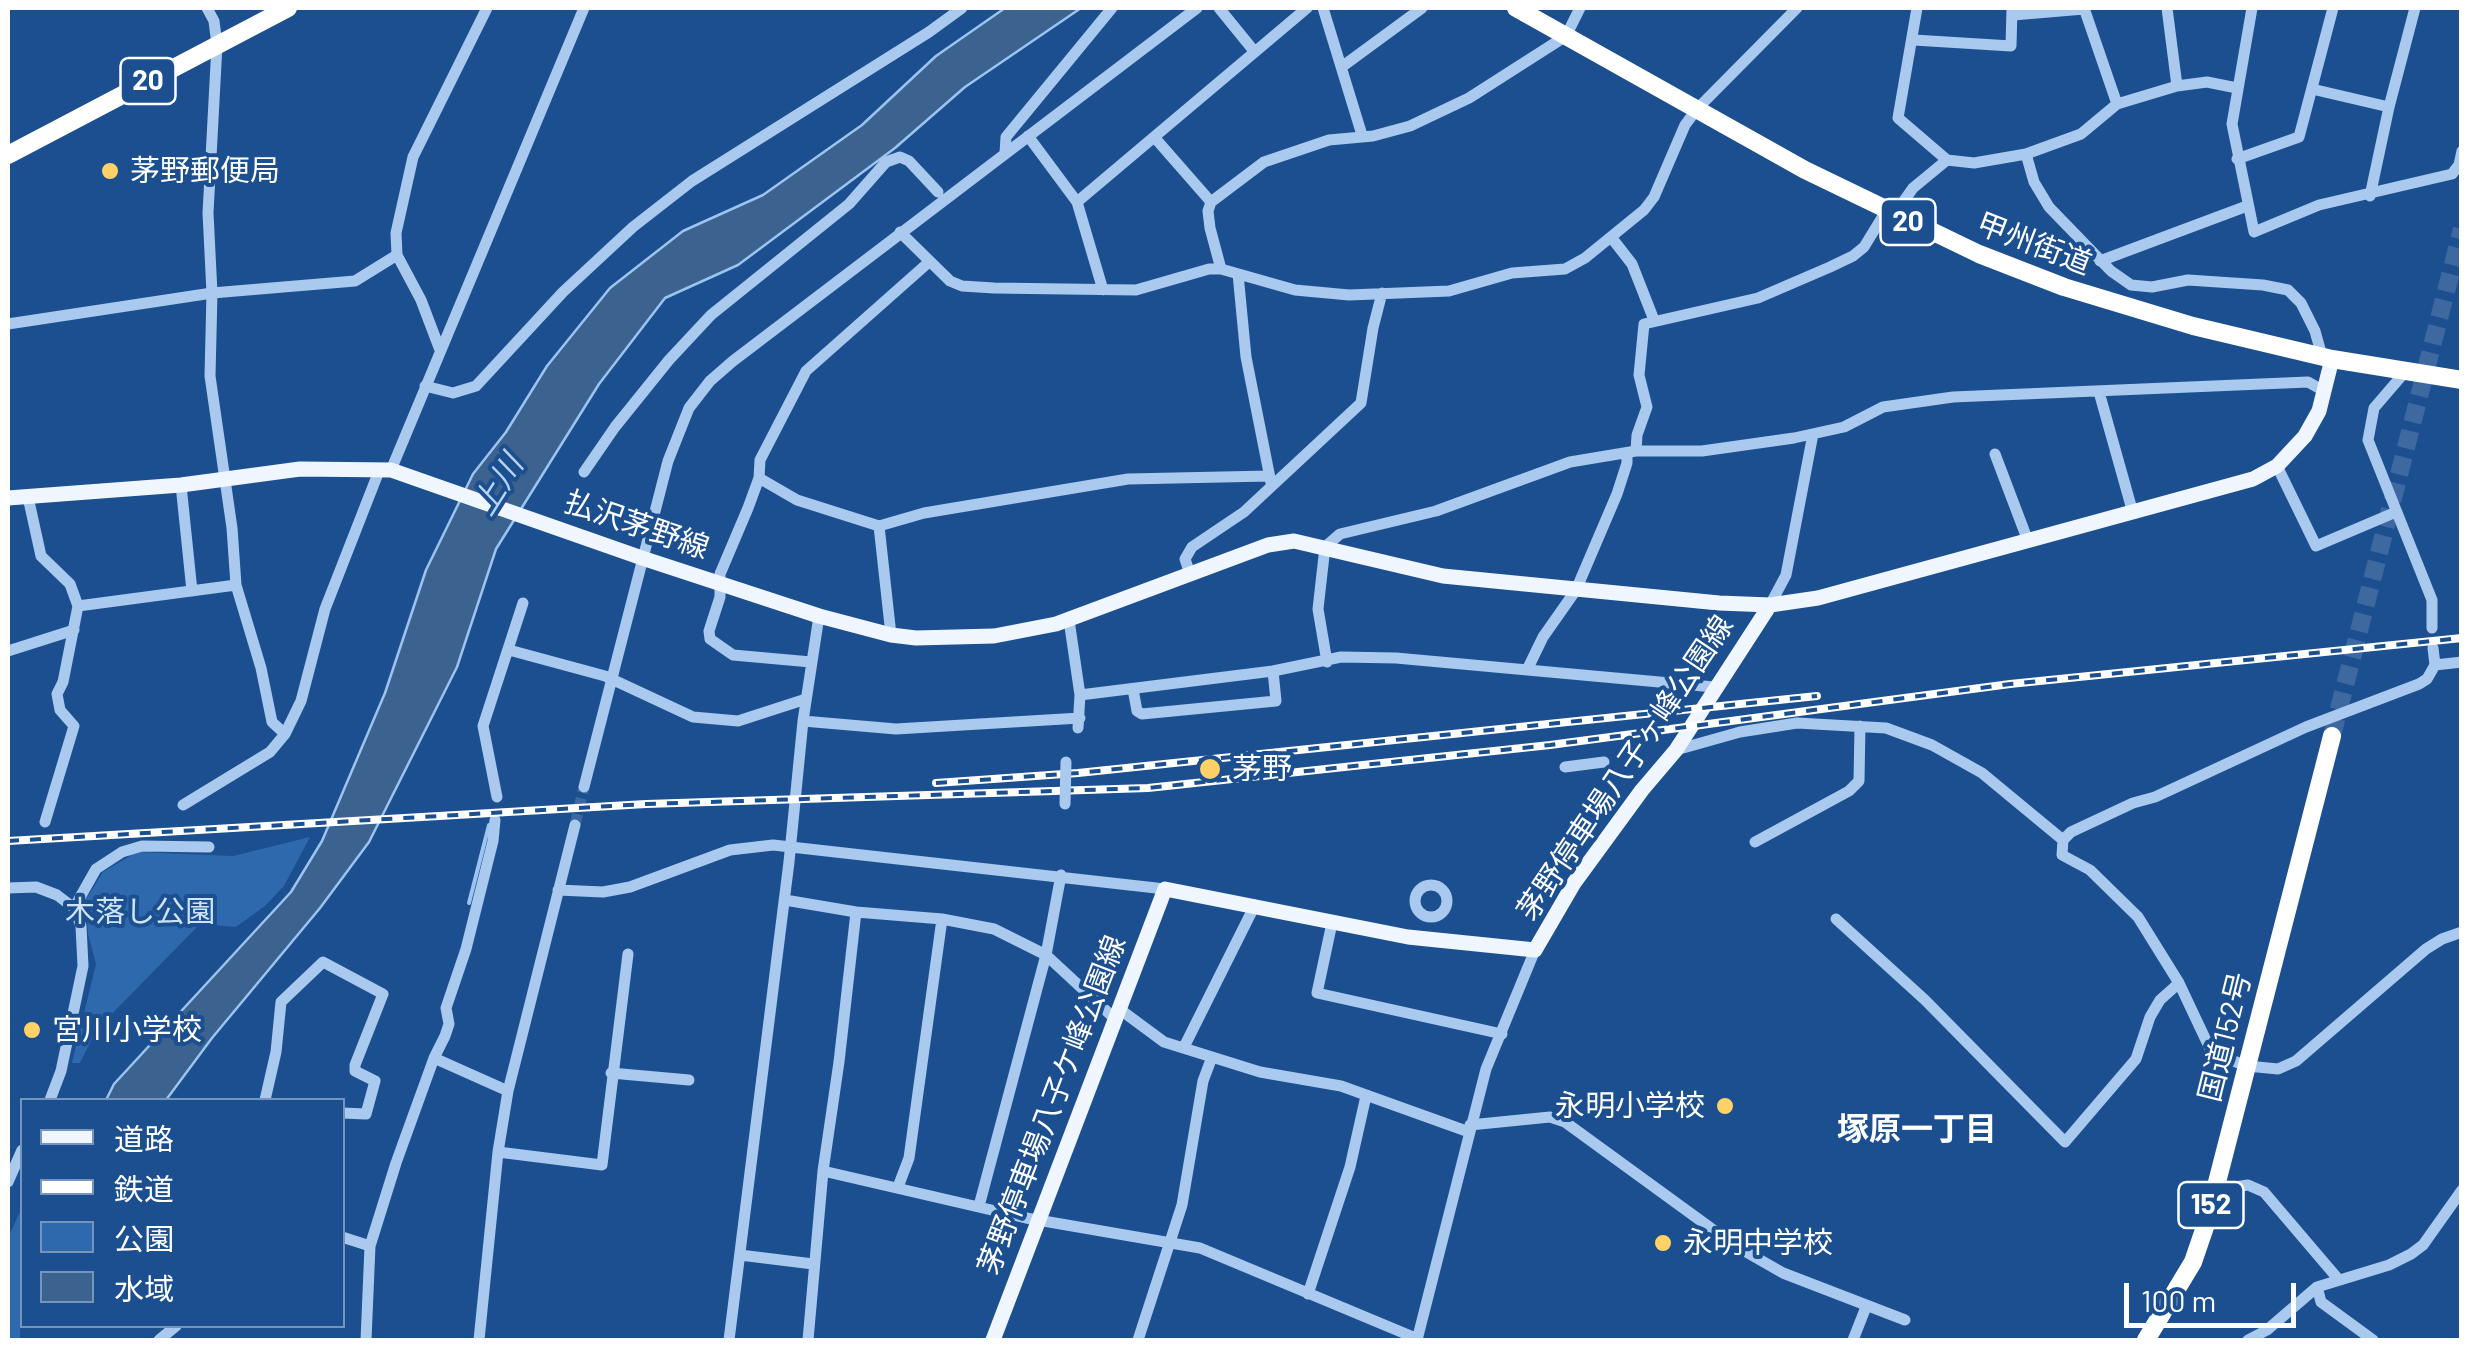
<!DOCTYPE html>
<meta charset="utf-8">
<style>
body{margin:0}
#map{position:relative;width:2469px;height:1348px;overflow:hidden;background:#1b4f8f;font-family:Barlow,"Noto Sans JP",sans-serif}
canvas{display:block}
.frame{position:absolute;inset:0;border:10px solid #fff;pointer-events:none}
.legend{position:absolute;left:20px;top:1098px;width:325px;height:230px;box-sizing:border-box;background:#1b4f8f;border:2px solid #7695bc;margin:0;padding:12px 18px;list-style:none;font-size:30px;color:#fff}
.legend li{display:flex;align-items:center;gap:20px;height:50px}
.legend b{width:50px;border:2px solid #7695bc}
.scale{position:absolute;left:2124px;top:1283px;width:172px;height:45px;box-sizing:border-box;border:5px solid #fff;border-top:0;padding-left:12px;font-size:30px;line-height:35px;white-space:nowrap;color:#fff;-webkit-text-stroke:8px #1b4f8f;paint-order:stroke}
</style>
<div id="map">
<canvas width="2469" height="1348"></canvas>
<div class="frame"></div>
<ul class="legend">
<li><b style="height:12px;background:#f0f6ff"></b>道路</li>
<li><b style="height:12px;background:#fff"></b>鉄道</li>
<li><b style="height:28px;background:#2e69ad"></b>公園</li>
<li><b style="height:28px;background:#3c6290"></b>水域</li>
</ul>
<div class="scale">100 m</div>
</div>
<script>
const ctx = document.querySelector('canvas').getContext('2d');
ctx.lineJoin = 'round';
function fill(path, color) { ctx.fillStyle = color; ctx.fill(path, 'evenodd'); }
const toPath = rows => new Path2D(rows.map(r => 'M' + r).join(''));
function strokePath(path, color, width, dash) { ctx.strokeStyle = color; ctx.lineWidth = width; ctx.lineCap = dash ? 'butt' : 'round'; ctx.setLineDash(dash || []); ctx.stroke(path); }
function write(font, color, halo, rows, align = 'center') {
  ctx.font = font + ' Barlow,"Noto Sans JP",sans-serif'; ctx.lineWidth = 8; ctx.setLineDash([]); ctx.textBaseline = 'middle'; ctx.strokeStyle = halo; ctx.fillStyle = color; for (const [text, x, y, turn = 0] of rows) {
    ctx.save(); ctx.translate(x, y); ctx.rotate((+turn || 0) * Math.PI / 180); ctx.textAlign = isNaN(turn) ? turn : align; if (halo) ctx.strokeText(text, 0, 0); ctx.fillText(text, 0, 0); ctx.restore();
  }
}
const green = toPath([
 [310,837,284,886,265,906,236,927,200,924,97,1029,80,1063,72,1063,96,964,88,934,86,899,103,872,137,852,233,856],
 [22,1207,20,1340,8,1340,8,1238]
]);
const water = toPath([
 [1005,8,1081,8,965,87,895,148,738,265,665,298,599,384,496,549,457,667,369,842,320,908,212,1038,166,1100,106,1100,114,1084,291,892,322,841,385,693,426,570,473,474,506,432,547,366,610,288,683,231,763,195,862,125,936,56,1005,8]
]);
const stream = toPath([
 [469,903,489,825]
]);
const minorTunnel = toPath([
 [575,825,584,787]
]);
const highwayTunnel = toPath([
 [2332,736,2462,229]
]);
const minor = toPath([
 [207,8,214,21,217,45,208,213,212,293,210,376,232,528,236,585,261,668,272,722,285,734],
 [1219,8,1254,51],
 [1323,8,1362,135],
 [1917,8,1898,118,1947,160,1974,163,2026,154,2081,134,2117,104,2177,86,2207,82,2237,88],
 [2084,8,2117,104],
 [2167,8,2177,86],
 [2252,8,2232,124,2254,232,2319,205,2452,174,2459,165,2462,151],
 [2013,15,2084,9],
 [1914,40,2011,46,2012,8],
 [1343,66,1422,8],
 [2312,89,2389,107],
 [1028,136,1077,202,1103,290],
 [1155,138,1211,202],
 [1005,153,1006,137,1112,8],
 [2026,154,2034,182,2049,207,2111,271,2131,285,2152,287,2188,280,2263,285,2288,290,2301,303,2315,331,2322,356],
 [2237,159,2299,137,2333,8],
 [2370,196,2389,107,2415,8],
 [1077,202,1307,8],
 [1894,215,1913,188,1947,160],
 [900,232,950,281,962,286,994,288,1136,290,1209,269,1221,269,1295,290,1349,295,1449,291,1512,273,1565,269,1585,258,1644,210,1654,197,1685,125,1697,109,1797,8],
 [1611,237,1632,264,1654,320],
 [2100,261,2247,206],
 [1221,269,1210,228,1208,211,1211,202,1264,162,1329,140,1373,136,1410,126,1469,98,1566,36,1580,8],
 [1238,274,1246,357,1271,483],
 [8,324,212,293,355,281,397,255],
 [440,350,421,300,397,255,396,233,413,157,487,8],
 [2405,372,2374,408,2368,440,2432,600,2432,628],
 [425,386,453,393,476,386,563,292,633,227,692,181,929,32,962,8],
 [2099,392,2133,513],
 [1636,451,1637,435,1647,407,1639,375,1644,324,1758,298,1830,267,1853,256,1864,247,1886,211],
 [1995,454,2028,541],
 [2277,466,2316,546,2396,512],
 [391,470,584,8],
 [584,472,615,427,669,360,711,315,849,204,886,162,900,157,909,161,938,192],
 [759,478,797,500,879,526,924,513,1128,479,1269,476],
 [181,485,192,591],
 [28,497,41,556,70,584,78,606,63,682,57,694,60,710,74,726,45,822],
 [879,526,891,635],
 [1190,574,1185,559,1192,547,1244,512,1361,403,1373,328,1382,293],
 [1770,605,1786,575,1813,434],
 [78,606,236,585],
 [1069,620,1080,695,1078,728],
 [2433,648,2435,665,2427,679,2419,684,2306,727,2155,797,2133,803,2071,832,2063,840,2062,855,2090,870,2138,917,2179,983,2212,1053,2247,1066,2278,1069,2296,1061,2426,949,2442,939,2462,932],
 [509,650,605,676,693,717,738,721,806,699],
 [8,651,74,630],
 [811,662,733,655,710,639,709,631,720,597,720,574,748,508,759,478,760,460,806,371,929,262],
 [1327,662,1318,609,1325,547,1340,534,1436,511,1570,462,1636,451,1702,451,1794,438,1844,427,1883,407,1953,397,2308,382,2324,391],
 [2435,665,2462,662],
 [1527,670,1543,637,1576,590,1617,494,1627,463,1627,453],
 [1133,689,1137,711,1142,714,1276,701,1273,671],
 [1080,695,1273,671,1341,657,1396,658,1714,687],
 [803,721,896,729,1080,718],
 [1676,750,1740,732,1797,723,1886,728,1932,745,1982,773,2063,840],
 [1565,767,1604,762],
 [584,787,668,461,689,408,710,381,733,361,1197,8],
 [497,797,483,726,523,603],
 [183,805,270,752,285,734,301,701,325,609,379,471],
 [1755,842,1849,791,1859,781,1860,726],
 '1415 901a16 16 0 1 1 32 0a16 16 0 1 1-32 0Z',
 [8,888,36,887,57,895,74,908,81,926,83,966,61,1071,50,1100],
 [558,890,603,892,630,887,730,850,773,845,1165,889],
 [785,900,856,912,942,919,994,929,1046,955,1114,1018],
 [74,908,96,869,122,852,142,846,209,847],
 [1836,919,1925,1000,2065,1142,2136,1059,2150,1017,2160,1000,2179,983],
 [1332,923,1317,993,1502,1034],
 [1118,1008,1164,1042,1260,1072,1341,1086,1469,1132],
 [1184,1047,1255,905],
 [434,1058,508,1091],
 [611,1073,689,1080],
 [265,1100,276,1052,281,1002,323,962,383,994,355,1065,355,1071,375,1081,366,1114,342,1113],
 [1470,1125,1550,1117,1565,1122,1734,1245,1783,1273,1905,1320],
 [498,1152,602,1165,628,954],
 [823,1171,1026,1218,1200,1248,1418,1339],
 [8,1182,22,1150],
 [898,1187,909,1158,942,919],
 [2215,1190,2248,1185,2264,1192,2339,1280],
 [979,1206,1046,955,1061,875],
 [342,1237,370,1246],
 [740,1255,813,1264],
 [2317,1287,2321,1302,2373,1340],
 [1308,1294,1350,1167,1366,1096],
 [159,1340,176,1326],
 [366,1340,370,1246,396,1163,434,1058,445,1036,449,1024,446,1008,466,949,493,841,495,820],
 [479,1340,498,1152,508,1091,575,825],
 [729,1340,789,862,803,721,819,616],
 [808,1340,823,1171,839,1062,856,912],
 [1138,1340,1182,1205,1203,1081,1212,1057],
 [1417,1340,1486,1069,1535,950],
 [1853,1340,1866,1307],
 [2248,1340,2267,1330,2317,1287,2389,1265,2411,1254,2423,1245,2462,1190]
]);
const major = toPath([
 [8,498,181,485,300,469,391,470,642,558,819,616,891,635,916,638,994,636,1056,624,1268,545,1294,541,1443,576,1719,603,1770,605,1818,598,2253,479,2277,466,2305,436,2319,411,2332,359],
 [993,1340,1165,889,1408,937,1535,950,1574,883,1642,790,1676,750,1770,605]
]);
const highway = toPath([
 [1516,8,1805,170,1979,254,2064,287,2193,326,2332,359,2462,380],
 [8,155,288,8],
 [2146,1340,2193,1262,2207,1221,2332,736]
]);
const rail = toPath([
 [936,783,1078,773,1817,696],
 [8,841,646,804,1148,788,1550,745,2010,684,2462,638]
]);
const minorBridge = toPath([
 [1065,804,1066,762]
]);
const markers = [
 [110,171,10,"#ffd166"],
 [1210,769,12,"#ffd166"],
 [32,1030,10,"#ffd166"],
 [1725,1106,10,"#ffd166"],
 [1663,1243,10,"#ffd166"]
];
const shields = [
 [148,81,55],
 [1908,222,55],
 [2211,1205,65]
];
const shieldNames = [
 ["20",148,81],
 ["20",1908,222],
 ["152",2211,1205]
];
const poiNames = [
 ["茅野郵便局",130,171],
 ["茅野",1232,769],
 ["宮川小学校",52,1030],
 ["永明小学校",1705,1106,"right"],
 ["永明中学校",1683,1243]
];
const streetNames = [
 ["甲州街道",2034,244,21],
 ["払沢茅野線",637,525,19],
 ["茅野停車場八子ヶ峰公園線",1625,768,-56],
 ["国道152号",2225,1037,-76],
 ["茅野停車場八子ケ峰公園線",1052,1105,-69]
];
const parkNames = [
 ["木落し公園",140,912]
];
const waterNames = [
 ["上川",498,485,-58]
];
const neighbourhoodNames = [
 ["塚原一丁目",1917,1129]
];
fill(green, '#2e69ad');
fill(water, '#3c6290');
strokePath(water, '#9cc4f0', 2.5);
strokePath(stream, '#9cc4f0', 4);
strokePath(minorTunnel, '#3d69a0', 11, [11, 5.5]);
strokePath(highwayTunnel, '#3d69a0', 18, [18, 9]);
strokePath(minor, '#a9c9ee', 11);
strokePath(major, '#f0f6ff', 15);
strokePath(highway, '#fff', 18);
strokePath(rail, '#fff', 8);
strokePath(rail, '#1b4f8f', 4, [11]);
strokePath(minorBridge, '#a9c9ee', 11);
for (const [x, y, r, color] of markers) { const dot = new Path2D(); dot.arc(x, y, r, 0, 2 * Math.PI); ctx.fillStyle = color; ctx.fill(dot); strokePath(dot, '#1b4f8f', 4); }
for (const [x, y, w] of shields) { const box = new Path2D(); box.roundRect(x - w / 2, y - 23, w, 46, 8); ctx.fillStyle = '#1b4f8f'; ctx.fill(box); strokePath(box, '#fff', 2.5); }
write('bold 28px', '#fff', null, shieldNames);
write('30px', '#fff', '#1b4f8f', poiNames, 'left');
write('30px', '#fff', '#1b4f8f', streetNames);
write('30px', '#cfe3fa', '#1b4f8f', parkNames);
write('italic 32px', '#b5d3f5', '#1b4f8f', waterNames);
write('bold 32px', '#fff', '#1b4f8f', neighbourhoodNames);
</script>
